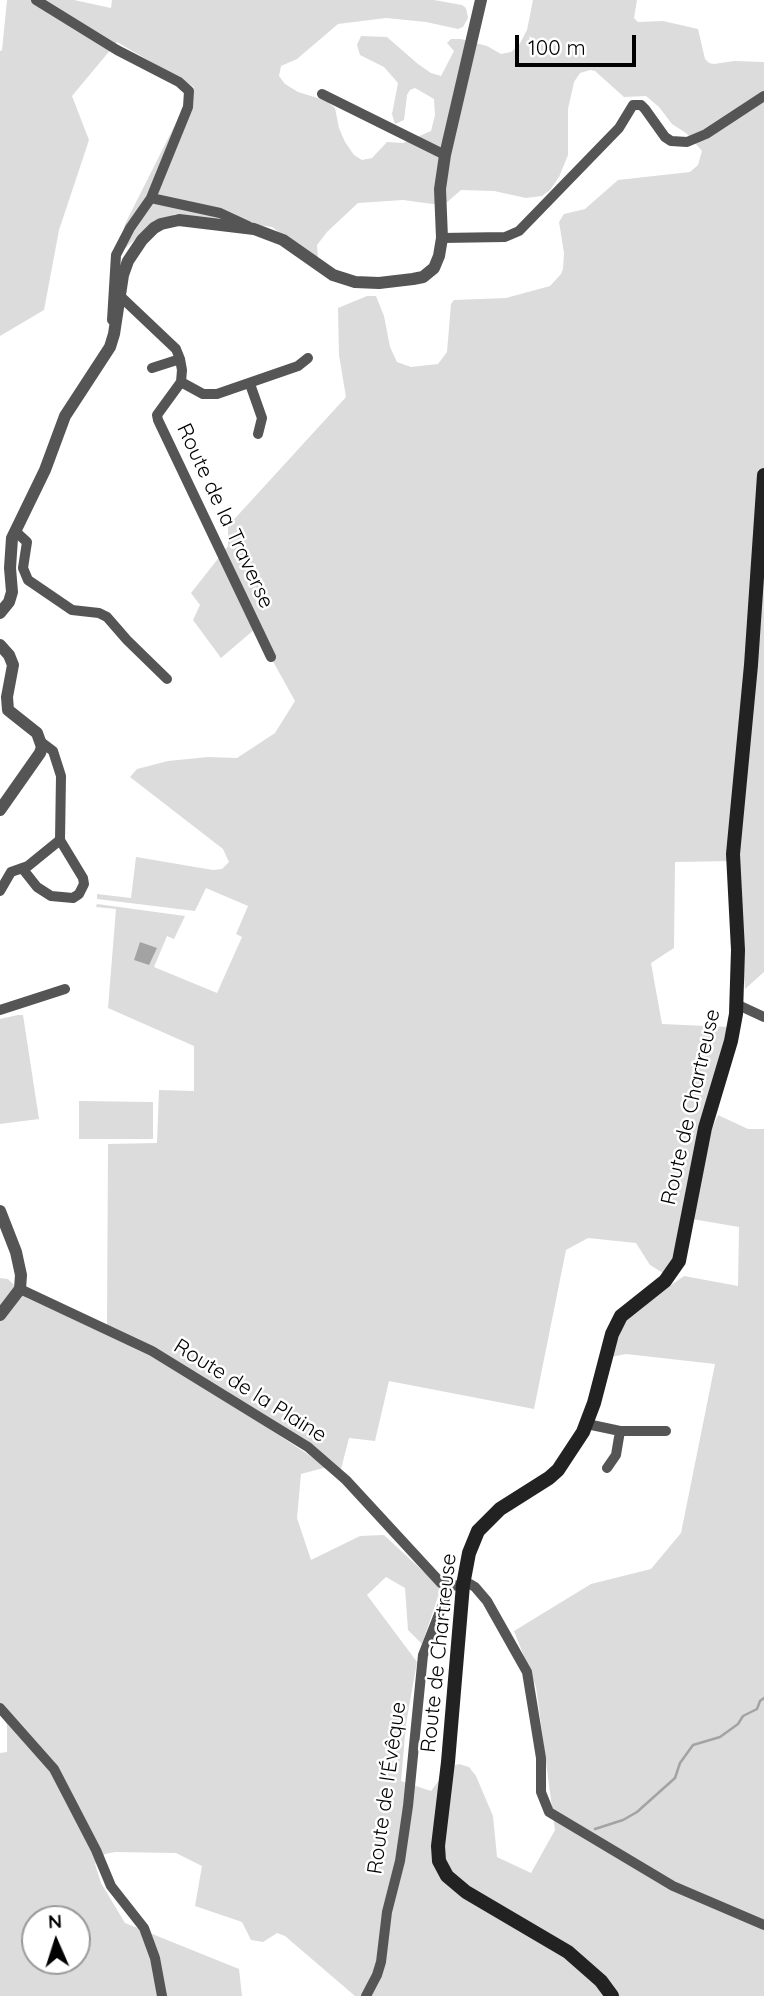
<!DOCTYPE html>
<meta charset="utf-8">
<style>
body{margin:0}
#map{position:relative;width:764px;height:1996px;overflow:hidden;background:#fff;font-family:Quicksand,sans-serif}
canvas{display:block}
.north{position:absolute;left:21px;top:1905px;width:70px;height:70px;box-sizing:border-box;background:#fff;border:2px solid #999;border-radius:50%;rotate:357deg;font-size:19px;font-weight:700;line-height:28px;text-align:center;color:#000}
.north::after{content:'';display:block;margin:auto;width:24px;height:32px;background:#000;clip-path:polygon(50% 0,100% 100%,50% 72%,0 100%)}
.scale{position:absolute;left:515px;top:35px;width:121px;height:32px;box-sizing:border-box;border:4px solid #000;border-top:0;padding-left:9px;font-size:21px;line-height:24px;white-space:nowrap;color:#000;-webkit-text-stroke:5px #fff;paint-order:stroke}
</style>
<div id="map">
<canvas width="764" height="1996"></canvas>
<div class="north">N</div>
<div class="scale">100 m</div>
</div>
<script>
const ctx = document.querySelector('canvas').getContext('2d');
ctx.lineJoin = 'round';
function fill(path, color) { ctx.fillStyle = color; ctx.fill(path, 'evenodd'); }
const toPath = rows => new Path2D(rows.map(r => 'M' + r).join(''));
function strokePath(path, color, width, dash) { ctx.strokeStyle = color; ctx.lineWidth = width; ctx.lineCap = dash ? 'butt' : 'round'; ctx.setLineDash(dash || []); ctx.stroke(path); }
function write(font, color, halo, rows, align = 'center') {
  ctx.font = font + ' Quicksand,sans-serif'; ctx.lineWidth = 5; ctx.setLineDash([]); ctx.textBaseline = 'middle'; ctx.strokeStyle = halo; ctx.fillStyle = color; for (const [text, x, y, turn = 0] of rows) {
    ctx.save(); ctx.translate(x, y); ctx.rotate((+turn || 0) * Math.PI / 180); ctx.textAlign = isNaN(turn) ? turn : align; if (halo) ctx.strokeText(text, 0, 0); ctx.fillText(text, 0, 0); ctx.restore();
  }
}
const green = toPath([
 [7,0,74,0,111,8,112,0,434,0,462,5,466,8,468,18,463,27,458,29,426,22,386,18,338,24,297,59,281,66,279,76,285,84,298,92,327,101,335,108,339,128,345,142,354,155,362,160,372,158,387,142,403,143,431,131,435,115,434,99,415,88,410,90,407,95,404,120,395,124,392,114,398,83,384,67,360,55,357,45,361,36,387,37,418,64,431,73,441,76,454,51,447,43,451,39,461,39,487,46,501,54,511,52,519,45,527,30,533,0,637,0,634,18,638,22,663,21,698,29,705,59,709,63,714,64,734,61,764,62,764,972,745,989,734,861,675,862,674,948,651,963,662,1024,729,1027,672,1262,663,1273,650,1265,636,1243,588,1238,566,1250,534,1409,389,1381,375,1441,349,1438,341,1469,310,1444,107,1325,108,1144,157,1143,159,1090,194,1091,194,1046,108,1008,116,909,96,907,97,904,185,916,174,939,167,936,154,967,217,993,242,937,236,934,248,906,206,888,195,911,97,899,97,894,131,898,136,857,213,870,222,869,229,862,223,849,130,777,137,769,168,761,208,757,237,758,275,733,295,701,255,629,221,658,193,620,200,605,191,593,228,546,228,526,346,397,339,355,338,308,367,296,376,296,384,316,390,347,397,362,411,367,438,364,447,352,451,304,454,300,506,298,550,286,561,274,563,269,564,253,559,222,564,214,585,209,618,180,690,172,698,165,702,151,686,133,672,124,659,107,646,96,624,97,595,71,590,70,580,73,574,82,568,109,568,155,559,177,550,190,542,196,526,198,494,191,461,190,445,204,440,205,403,200,358,203,327,232,317,245,318,258,309,254,272,227,175,214,144,231,118,255,125,224,194,87,117,42,72,96,89,140,59,230,44,310,0,336,0,51,2,50],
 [18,1015,23,1015,39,1119,0,1124,0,1019],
 [79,1101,153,1102,153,1139,79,1139],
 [718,1115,748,1129,764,1129,764,1996,355,1996,285,1936,277,1933,263,1942,251,1940,242,1922,195,1906,202,1866,176,1853,115,1852,105,1854,95,1864,101,1883,125,1923,239,1969,242,1996,0,1996,0,1753,7,1752,7,1725,0,1708,0,1278,8,1279,27,1298,149,1354,265,1426,327,1467,301,1474,297,1518,311,1560,360,1536,384,1535,441,1588,422,1644,408,1630,405,1588,386,1577,367,1595,417,1662,406,1724,401,1781,431,1791,449,1767,459,1764,469,1767,476,1776,493,1816,497,1857,531,1873,555,1830,536,1687,514,1631,591,1584,651,1569,681,1533,715,1364,626,1354,611,1357,626,1317,684,1276,738,1286,739,1227,692,1219,711,1131],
 [35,1919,77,1919,77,1961,35,1961]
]);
const water = toPath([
 [140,942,157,948,149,965,134,960]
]);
const stream = toPath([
 [595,1829,623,1820,637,1812,675,1778,680,1763,693,1745,720,1737,738,1724,743,1716,757,1709,760,1701,764,1698]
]);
const minor = toPath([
 [36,0,117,50,179,82,189,91,188,107,151,198,220,213,248,226],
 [322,94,445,155],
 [442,238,505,237,519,231,619,128,633,105,641,105,645,109,665,137,671,141,687,142,706,134,764,96],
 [119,295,176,349,180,359,182,370,181,382,157,415,158,420,271,657],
 [112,320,116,255,130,228,151,198],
 [152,368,180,359],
 [181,382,203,394,217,394,298,366,308,358],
 [250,384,262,418,258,434],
 [15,531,27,542,23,568,28,580,72,610,99,613,107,617,127,640,167,679],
 [22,868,37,887,51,896,73,898,79,894,84,884,83,878,60,840],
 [0,891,11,872,28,866,60,840,61,776,53,751,41,742],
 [736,1004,764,1017],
 [0,1010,65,989],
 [20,1289,152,1351,308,1447,346,1480,441,1583,450,1586,470,1584,475,1587,487,1601,527,1672,541,1758,541,1792,549,1812,673,1886,764,1925],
 [587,1424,620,1431,666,1431],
 [607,1468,616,1455,620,1431],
 [0,1708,54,1769,96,1850,111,1886,144,1928,155,1958,162,1996],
 [366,1996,377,1975,381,1962,387,1912,400,1861,408,1806,423,1655,450,1586]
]);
const tertiary = toPath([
 [0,613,9,602,12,592,10,568,12,538,45,470,65,416,110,347,114,334,123,275,128,261,142,240,154,228,161,224,179,220,254,229,283,240,333,275,355,282,379,283,413,279,423,277,434,268,439,256,442,238,440,189,445,155,481,0],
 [0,645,9,655,13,665,7,697,8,710,37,733,42,747,40,753,0,810],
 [0,1211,16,1252,21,1275,20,1289,0,1315]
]);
const secondary = toPath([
 [612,1996,601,1981,568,1952,466,1892,447,1876,439,1861,438,1846,448,1762,463,1585,469,1553,478,1531,500,1509,549,1478,558,1470,583,1432,594,1403,612,1334,621,1316,665,1281,679,1261,705,1128,731,1041,736,1014,738,950,733,854,751,665,764,475]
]);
const streetNames = [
 ["Route de la Traverse",225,516,65],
 ["Route de Chartreuse",691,1107,-77],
 ["Route de la Plaine",250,1391,32],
 ["Route de Chartreuse",439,1653,-84],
 ["Route de l'Évêque",387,1788,-82]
];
fill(green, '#dcdcdc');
fill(water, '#a3a3a3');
strokePath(stream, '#a3a3a3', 2.5);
strokePath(minor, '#555', 10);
strokePath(tertiary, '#555', 12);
strokePath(secondary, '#222', 14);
write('21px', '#000', '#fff', streetNames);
</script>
